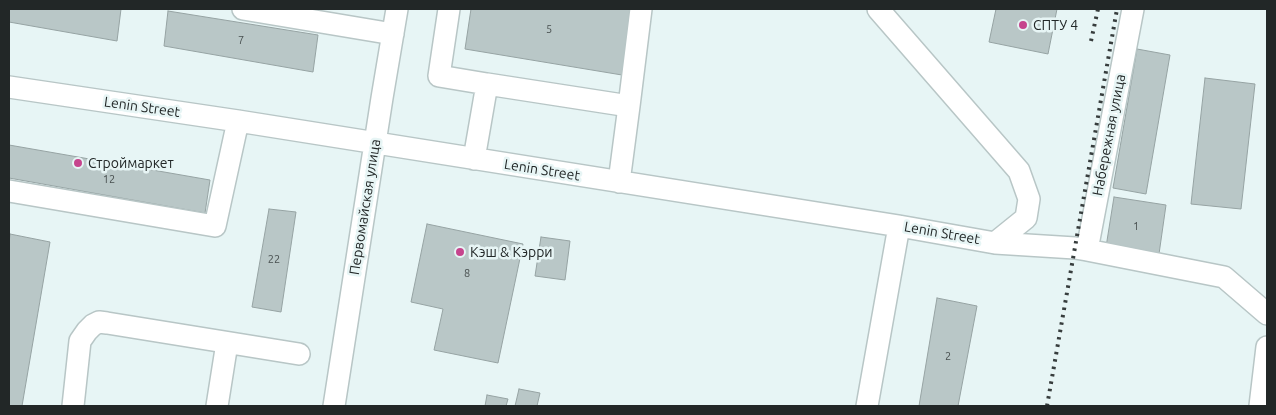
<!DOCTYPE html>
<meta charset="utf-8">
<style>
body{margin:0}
#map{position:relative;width:1276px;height:415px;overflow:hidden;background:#e7f5f5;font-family:Ubuntu,sans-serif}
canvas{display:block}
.frame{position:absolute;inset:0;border:10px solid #222727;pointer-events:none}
</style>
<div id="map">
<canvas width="1276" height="415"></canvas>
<div class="frame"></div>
</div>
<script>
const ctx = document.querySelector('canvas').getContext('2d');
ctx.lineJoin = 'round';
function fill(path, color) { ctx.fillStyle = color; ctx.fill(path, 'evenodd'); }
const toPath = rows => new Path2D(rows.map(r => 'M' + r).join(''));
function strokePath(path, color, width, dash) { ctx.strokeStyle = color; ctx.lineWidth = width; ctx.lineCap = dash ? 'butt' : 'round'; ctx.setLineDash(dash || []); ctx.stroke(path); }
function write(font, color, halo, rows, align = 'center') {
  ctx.font = font + ' Ubuntu,sans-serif'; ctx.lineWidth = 5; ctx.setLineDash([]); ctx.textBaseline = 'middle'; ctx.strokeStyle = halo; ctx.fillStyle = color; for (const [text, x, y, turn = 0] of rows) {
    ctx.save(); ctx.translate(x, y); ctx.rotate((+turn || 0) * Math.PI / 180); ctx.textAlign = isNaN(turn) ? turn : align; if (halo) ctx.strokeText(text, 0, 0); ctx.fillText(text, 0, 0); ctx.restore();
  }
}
const building = toPath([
 [9,9,121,9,117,41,9,22,9,9],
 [471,9,633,9,622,75,465,49,471,9],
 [996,9,1057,9,1048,54,989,42,996,9],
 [168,11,318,35,313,72,164,46,168,11],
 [1137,49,1170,55,1146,194,1113,188,1137,49],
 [1205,78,1255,84,1241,209,1191,204,1205,78],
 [9,145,210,180,205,213,9,178,9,145],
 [1114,197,1166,205,1159,254,1106,247,1114,197],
 [269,209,296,212,281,312,252,307,269,209],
 [427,224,523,244,498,363,434,350,443,309,411,302,427,224],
 [10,234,50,242,22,406,9,406,9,244,10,234],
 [541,237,570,241,565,280,535,276,541,237],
 [937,298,977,306,958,406,919,406,937,298],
 [519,389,540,393,537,406,515,406,519,389],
 [487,395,508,399,506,406,485,406,487,395]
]);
const minor = toPath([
 [243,9,393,34],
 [449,9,439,76,487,84],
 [878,9,1019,171,1029,199,1026,218,995,243],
 [9,87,238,121,899,226,995,243,1075,248,1087,250,1133,9],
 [629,106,641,9],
 [474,159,487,84,629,106,619,182],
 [9,191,215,226,238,121],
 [1087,250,1224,277,1267,314],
 [73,406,80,341,87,331,93,325,99,322,107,323,299,354],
 [217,406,227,343],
 [334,406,382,98,397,9],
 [867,406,899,226],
 [1260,406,1267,347]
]);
const rail = toPath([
 [1091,41,1098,9],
 [1047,406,1117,9]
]);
const markers = [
 [1023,25,5,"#c6448d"],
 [78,163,5,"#c6448d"],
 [460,252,5,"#c6448d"]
];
const numberNames = [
 ["5",549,29],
 ["7",241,40],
 ["12",109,179],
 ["1",1136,226],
 ["22",274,259],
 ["8",467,273],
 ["2",948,356]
];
const poiNames = [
 ["СПТУ 4",1033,25],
 ["Строймаркет",88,163],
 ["Кэш & Кэрри",470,252]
];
const streetNames = [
 ["Lenin Street",142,107,8],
 ["Набережная улица",1109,135,-79],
 ["Lenin Street",542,170,9],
 ["Первомайская улица",365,207,-81],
 ["Lenin Street",942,233,10]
];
fill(building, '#b9c7c7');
strokePath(building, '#96a3a3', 1);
strokePath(minor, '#b8c6c6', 24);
strokePath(minor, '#fff', 21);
strokePath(rail, '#373d3d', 4, [2.5, 5]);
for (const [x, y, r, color] of markers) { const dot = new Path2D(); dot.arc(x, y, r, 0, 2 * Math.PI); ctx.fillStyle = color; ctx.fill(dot); strokePath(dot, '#e7f5f5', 2); }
write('11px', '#484f4f', null, numberNames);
write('14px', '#222727', '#e7f5f5', poiNames, 'left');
write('14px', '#222727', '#e7f5f5', streetNames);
</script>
